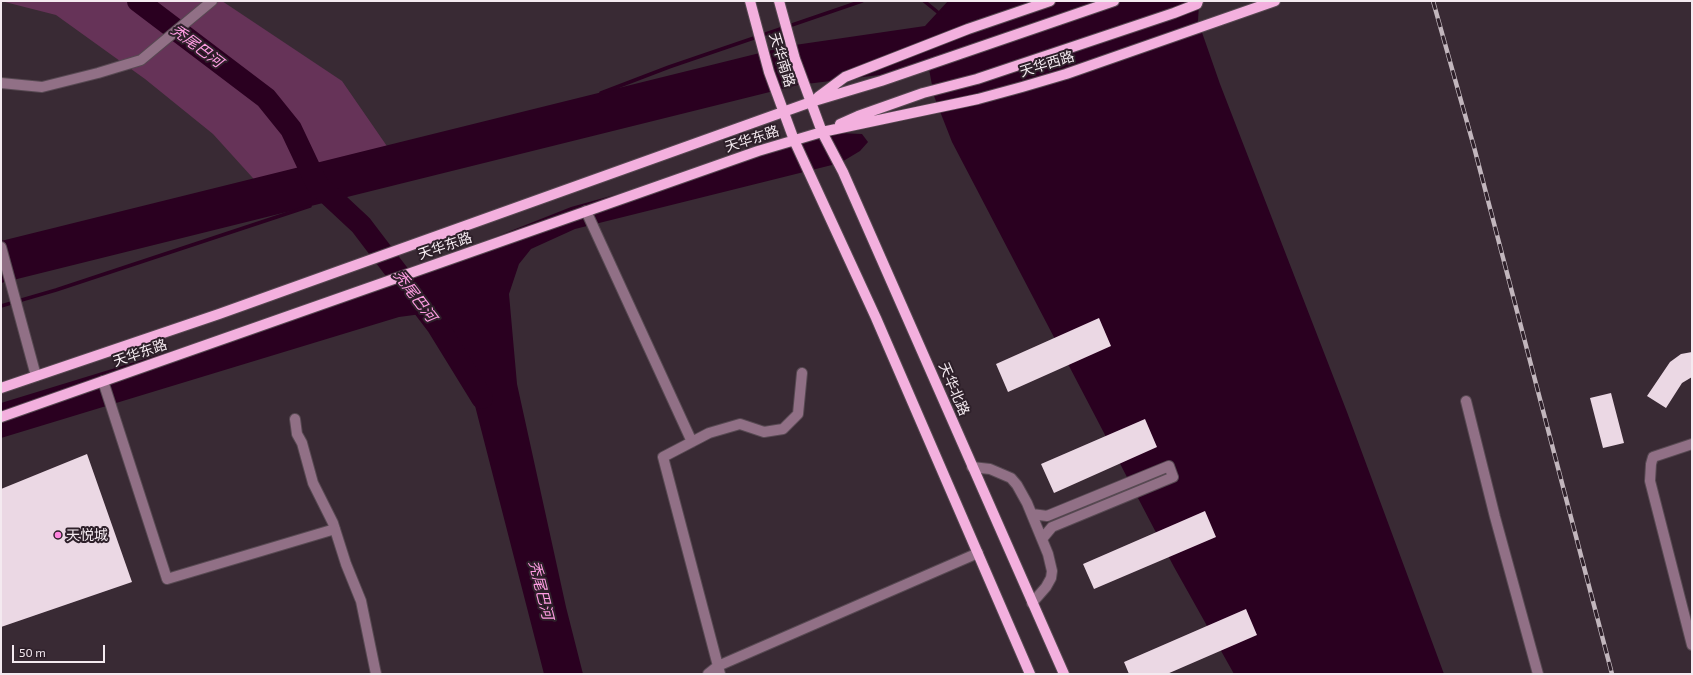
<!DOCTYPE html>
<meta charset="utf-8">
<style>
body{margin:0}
#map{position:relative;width:1693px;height:675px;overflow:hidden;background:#392a34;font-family:"Exo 2",sans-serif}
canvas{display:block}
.frame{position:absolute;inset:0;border:2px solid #f4eaf0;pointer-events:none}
.scale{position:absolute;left:12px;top:645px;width:93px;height:18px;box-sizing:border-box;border:2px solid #f4eaf0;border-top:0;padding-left:5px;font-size:12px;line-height:14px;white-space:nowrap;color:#f4eaf0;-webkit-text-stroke:3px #2e202a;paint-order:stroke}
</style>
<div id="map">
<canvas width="1693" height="675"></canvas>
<div class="frame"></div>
<div class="scale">50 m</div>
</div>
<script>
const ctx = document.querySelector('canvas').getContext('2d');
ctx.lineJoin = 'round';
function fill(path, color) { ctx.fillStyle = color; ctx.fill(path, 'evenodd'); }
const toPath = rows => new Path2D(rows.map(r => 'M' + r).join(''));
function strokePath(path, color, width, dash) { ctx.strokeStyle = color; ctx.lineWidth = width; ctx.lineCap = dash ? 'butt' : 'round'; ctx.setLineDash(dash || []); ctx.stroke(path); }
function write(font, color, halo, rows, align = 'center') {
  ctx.font = font + ' "Exo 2","Noto Sans SC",sans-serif'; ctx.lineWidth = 4; ctx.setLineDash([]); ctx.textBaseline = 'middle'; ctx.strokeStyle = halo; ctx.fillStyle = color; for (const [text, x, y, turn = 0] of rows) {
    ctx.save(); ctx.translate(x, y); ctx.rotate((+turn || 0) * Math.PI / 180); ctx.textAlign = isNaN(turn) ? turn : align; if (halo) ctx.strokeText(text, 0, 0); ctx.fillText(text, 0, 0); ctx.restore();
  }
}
const green = toPath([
 [1,1,222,1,342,81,391,152,271,198,213,134,145,79,56,15]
]);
const water = toPath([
 [948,1,1202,1,1199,4,1198,21,1220,84,1347,412,1444,674,1234,674,1174,567,952,142,934,96,929,69,798,85,1,283,1,241,788,46,925,26],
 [838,133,862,134,868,142,860,151,840,163,575,229,531,249,519,264,509,294,517,384,566,607,583,674,544,674,464,363,450,329,429,313,399,317,1,438,1,403,334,301,571,207]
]);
const stream = toPath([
 [924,1,940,14],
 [601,93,669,67,862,1],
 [1,306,56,290,310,206]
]);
const river = toPath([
 [138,1,266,98,291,129,317,184,361,225,437,325,482,398]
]);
const building = toPath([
 [1099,318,1111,346,1008,392,996,364],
 [1692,352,1692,377,1682,383,1666,408,1647,396,1670,362,1681,354],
 [1611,393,1624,443,1603,448,1590,398],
 [1145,419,1157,447,1054,493,1041,464],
 [87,454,132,582,1,627,1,489],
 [1205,511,1216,537,1094,589,1083,564],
 [1246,609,1257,635,1167,674,1129,674,1124,662]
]);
const minor = toPath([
 [1,83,42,87,98,73,141,60,212,1],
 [586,211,692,442],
 [1,247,36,376],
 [802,373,798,414,783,429,764,432,740,424,709,433,663,457,718,666,978,553],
 [103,381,167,579,335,529],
 [1466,401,1495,517,1538,674],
 [295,419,297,434,302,443,313,483,333,523,346,564,361,601,376,674],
 [1692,444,1653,457,1651,464,1650,481,1692,645],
 [972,467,990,469,1011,478,1017,485,1027,503,1048,554,1052,571,1051,578,1046,587,1032,603],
 [1032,514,1047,516,1169,466,1173,477,1052,527,1042,539],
 [708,674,718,666,720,674]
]);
const major = toPath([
 [750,1,769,72,794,140,876,318,1030,674],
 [779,1,795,59,822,132,843,172,1064,674],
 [818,97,845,77,968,29,1050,1],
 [840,124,858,116,923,93,977,79,1174,13,1197,4,1198,1],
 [1,388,219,314,811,102,881,81,1114,1],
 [1,417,758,151,822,132,978,99,1022,87,1066,74,1275,1]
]);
const rail = toPath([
 [1433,1,1474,147,1612,674]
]);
const markers = [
 [58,535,4,"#ff85de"]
];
const streetNames = [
 ["天华南路",782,60,73],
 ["天华西路",1047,64,-17],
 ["天华东路",752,139,-18],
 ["天华东路",445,246,-19],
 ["天华东路",140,353,-19],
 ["天华北路",954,389,67]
];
const poiNames = [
 ["天悦城",66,535]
];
const waterNames = [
 ["秃尾巴河",197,46,37],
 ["秃尾巴河",415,296,53],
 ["秃尾巴河",541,590,76]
];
fill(green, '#663358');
fill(water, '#2a0020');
strokePath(stream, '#2a0020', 3.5);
strokePath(river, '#2a0020', 22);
fill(building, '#ebd8e4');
strokePath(minor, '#574952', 12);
strokePath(major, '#574952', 12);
strokePath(minor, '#917086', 10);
strokePath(major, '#f3b0de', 10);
strokePath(rail, '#c2b6bd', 4.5);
strokePath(rail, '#2e202a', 3, [9]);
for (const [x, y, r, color] of markers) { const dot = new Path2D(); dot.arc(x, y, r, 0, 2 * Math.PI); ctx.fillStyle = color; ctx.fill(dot); strokePath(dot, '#2e202a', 1.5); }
write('14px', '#f4eaf0', '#2e202a', streetNames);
write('14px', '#f4eaf0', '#2e202a', poiNames, 'left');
write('italic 15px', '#fe9ce2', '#2e202a', waterNames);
</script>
